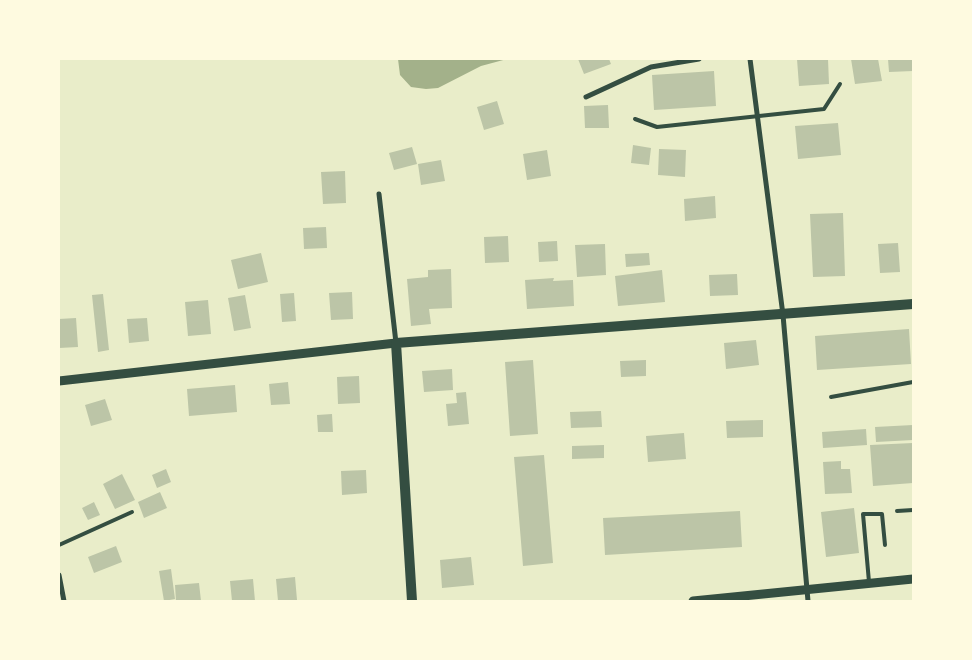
<!DOCTYPE html>
<style>
body{margin:0}
#map{position:relative;width:972px;height:660px;overflow:hidden;background:#e9edc9;font-family:"Open Sans",sans-serif}
canvas{display:block}
.frame{position:absolute;inset:0;border:60px solid #fefae0;pointer-events:none}
</style>
<div id="map">
<canvas width="972" height="660"></canvas>
<div class="frame"></div>
</div>
<script>
const ctx = document.querySelector('canvas').getContext('2d');
ctx.lineJoin = 'round';
function fill(path, color) { ctx.fillStyle = color; ctx.fill(path, 'evenodd'); }
const toPath = rows => new Path2D(rows.map(r => 'M' + r).join(''));
function strokePath(path, color, width, dash) { ctx.strokeStyle = color; ctx.lineWidth = width; ctx.lineCap = dash ? 'butt' : 'round'; ctx.setLineDash(dash || []); ctx.stroke(path); }
const water = toPath([
 [398,59,507,59,481,66,438,88,426,89,411,87,400,75]
]);
const building = toPath([
 [578,59,609,59,611,64,584,74],
 [797,59,828,59,829,84,799,86],
 [851,59,878,59,882,81,855,84],
 [888,59,913,59,913,71,889,72],
 [714,71,716,106,654,110,652,75],
 [497,101,504,124,484,130,477,107],
 [608,105,609,128,585,128,584,106],
 [838,123,841,155,798,159,795,126],
 [633,145,651,148,649,165,631,163],
 [412,147,417,164,394,170,389,153],
 [659,149,686,150,685,177,658,175],
 [547,150,551,176,527,180,523,154],
 [441,160,445,181,421,185,418,164],
 [345,171,346,203,323,204,321,172],
 [715,196,716,218,685,221,684,199],
 [843,213,845,276,813,277,810,214],
 [326,227,327,248,304,249,303,228],
 [508,236,509,262,485,263,484,237],
 [557,241,558,261,539,262,538,242],
 [898,243,900,272,880,273,878,244],
 [605,244,606,275,577,277,575,245],
 [261,253,268,282,238,289,231,260],
 [649,253,650,265,626,267,625,254],
 [451,269,452,308,429,309,431,324,411,326,407,279,428,277,428,270],
 [662,270,665,302,618,306,615,276],
 [737,274,738,295,710,296,709,275],
 [554,278,553,281,573,280,574,306,527,309,525,280],
 [352,292,353,319,331,320,329,293],
 [294,293,296,321,282,322,280,294],
 [103,294,109,350,98,352,92,295],
 [245,295,251,328,234,331,228,298],
 [208,300,211,334,188,336,185,302],
 [76,318,78,347,59,348,59,319],
 [147,318,149,341,129,343,127,319],
 [909,329,911,364,817,370,815,336],
 [756,340,759,365,726,369,724,343],
 [533,360,538,434,510,436,505,362],
 [646,360,646,376,621,377,620,361],
 [452,369,453,390,424,392,422,371],
 [359,376,360,403,338,404,337,377],
 [288,382,290,404,271,405,269,384],
 [235,385,237,412,189,416,187,389],
 [466,392,469,424,448,426,446,404,457,403,456,393],
 [105,399,112,420,91,426,85,405],
 [601,411,602,427,571,428,570,412],
 [332,414,333,432,318,432,317,415],
 [763,420,763,437,727,438,726,421],
 [913,425,913,440,876,442,875,427],
 [866,429,867,445,823,448,822,432],
 [684,433,686,459,648,462,646,436],
 [913,443,913,483,873,486,870,445],
 [604,445,604,458,572,459,572,446],
 [544,455,553,563,523,566,514,457],
 [841,461,841,469,850,469,852,493,825,494,823,462],
 [166,469,171,482,157,488,152,475],
 [366,470,367,493,342,495,341,471],
 [122,474,135,500,115,509,103,484],
 [160,492,167,508,144,518,138,502],
 [94,502,100,515,88,520,82,508],
 [854,508,859,553,826,557,821,512],
 [740,511,742,547,605,555,603,518],
 [116,546,122,562,94,573,88,557],
 [471,557,474,585,442,588,440,560],
 [171,569,175,599,164,601,159,571],
 [295,577,297,600,278,601,276,579],
 [253,579,255,601,232,601,230,581],
 [199,583,201,601,176,601,175,585]
]);
const service = toPath([
 [635,119,657,127,824,109,840,84],
 [831,397,913,382],
 [897,511,913,510],
 [59,545,132,512],
 [869,582,863,514,882,514,885,545]
]);
const minor = toPath([
 [750,59,783,315,808,601],
 [586,97,651,67,699,59],
 [379,194,396,343],
 [59,575,64,601]
]);
const tertiary = toPath([
 [59,381,396,343],
 [693,601,913,579]
]);
const secondary = toPath([
 [412,601,396,343,913,304]
]);
fill(water, '#a3b18a');
fill(building, '#bcc5a7');
strokePath(service, '#344e41', 4);
strokePath(minor, '#344e41', 5);
strokePath(tertiary, '#344e41', 9);
strokePath(secondary, '#344e41', 10);
</script>
